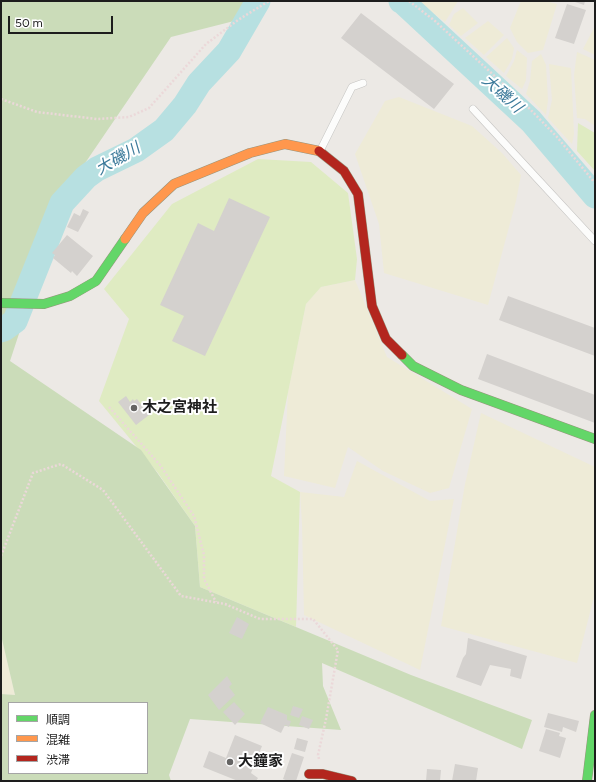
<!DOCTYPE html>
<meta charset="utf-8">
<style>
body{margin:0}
#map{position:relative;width:596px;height:782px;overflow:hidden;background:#ece9e5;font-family:Figtree,"Noto Sans JP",sans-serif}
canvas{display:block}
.frame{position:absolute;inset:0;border:2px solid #1d1d1d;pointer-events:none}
.legend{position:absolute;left:8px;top:702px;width:140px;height:72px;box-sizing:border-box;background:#fff;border:1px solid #a5a5a5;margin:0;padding:5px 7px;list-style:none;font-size:12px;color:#1d1d1d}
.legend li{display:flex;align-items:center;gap:8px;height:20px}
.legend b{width:20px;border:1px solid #a5a5a5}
.scale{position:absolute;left:8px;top:16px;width:105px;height:18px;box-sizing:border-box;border:2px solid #1d1d1d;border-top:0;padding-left:5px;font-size:12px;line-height:14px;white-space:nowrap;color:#1d1d1d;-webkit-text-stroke:3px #fff;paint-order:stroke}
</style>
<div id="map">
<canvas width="596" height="782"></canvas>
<div class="frame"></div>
<ul class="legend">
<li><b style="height:5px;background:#63d668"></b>順調</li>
<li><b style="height:5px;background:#ff974d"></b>混雑</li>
<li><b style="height:5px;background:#b3261e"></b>渋滞</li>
</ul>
<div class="scale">50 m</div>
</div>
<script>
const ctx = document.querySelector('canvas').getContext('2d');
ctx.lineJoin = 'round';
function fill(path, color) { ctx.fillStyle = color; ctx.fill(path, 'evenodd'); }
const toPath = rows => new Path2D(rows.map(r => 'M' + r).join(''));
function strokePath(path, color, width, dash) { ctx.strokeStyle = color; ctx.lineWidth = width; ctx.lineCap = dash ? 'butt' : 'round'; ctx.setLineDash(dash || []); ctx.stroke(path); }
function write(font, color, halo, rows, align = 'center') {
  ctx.font = font + ' Figtree,"Noto Sans JP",sans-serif'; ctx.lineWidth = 4; ctx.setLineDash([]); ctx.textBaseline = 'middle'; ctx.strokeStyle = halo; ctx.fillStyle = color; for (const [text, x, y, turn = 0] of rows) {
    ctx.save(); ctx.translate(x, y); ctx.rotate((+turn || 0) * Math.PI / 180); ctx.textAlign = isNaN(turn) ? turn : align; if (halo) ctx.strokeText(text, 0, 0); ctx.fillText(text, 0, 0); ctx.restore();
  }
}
const farmland = toPath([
 [417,1,458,1,445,22],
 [521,1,545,1,557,4,543,50,528,53,517,42,510,28],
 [463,8,478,23,461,36,449,25,454,14],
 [488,21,504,35,484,55,465,38],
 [595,26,595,55,583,49],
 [507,38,514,48,512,59,504,73,486,57],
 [517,50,527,58,526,80,522,89,506,76,514,61],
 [577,52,595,60,595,126,585,119,577,118,574,75],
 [541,54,546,65,548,100,546,115,526,94,530,81,532,61],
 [549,64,571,68,574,134,572,144,548,118,552,100],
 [399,97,472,126,502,153,521,175,516,201,488,305,384,273,379,224,355,154,385,101],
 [355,280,387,357,472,409,449,488,430,493,383,471,348,447,335,488,284,476,288,392,306,304,321,287],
 [481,413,595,467,595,593,577,663,441,626,465,484],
 [357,461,430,501,454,499,420,670,304,615,302,524,300,492,344,497],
 [1,635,15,695,1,694]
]);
const grass = toPath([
 [578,123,595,133,595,171,577,151],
 [258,159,311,162,348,193,357,259,355,280,321,287,306,304,271,476,300,492,296,627,200,587,195,526,158,473,99,401,129,319,104,289,172,204]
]);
const forest = toPath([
 [1,1,258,1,238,20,171,37,66,191,10,361,141,450,195,526,200,587,411,675,532,720,522,749,322,663,323,686,341,730,190,719,169,775,171,781,1,781,1,694,15,695,1,635],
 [9,703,147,703,147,773,9,773]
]);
const river = toPath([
 [401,1,403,2,531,121,595,196],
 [1,330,4,329,15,321,62,203,86,177,97,169,136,150,164,130,185,105,199,83,229,51,258,1]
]);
const building = toPath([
 [572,1,585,1,584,5],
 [567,4,586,10,574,44,555,38],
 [361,13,454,84,434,109,341,38],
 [229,198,270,217,205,356,172,341,184,316,160,305,198,223,214,231],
 [83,209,89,212,78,232,67,227,74,213,80,216],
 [67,235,93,256,77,276,72,271,71,273,53,258,55,255,52,253],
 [508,296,595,328,595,356,499,320],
 [487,354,595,395,595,423,478,379],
 [126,396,130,402,133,399,134,401,137,399,149,415,136,425,118,402],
 [237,617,249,624,242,639,229,633],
 [468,638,527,656,521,679,510,676,511,669,490,665,481,686,456,677,463,658,466,654],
 [227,676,232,684,229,687,235,695,219,710,208,695],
 [234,702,245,714,235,725,223,712],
 [293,706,303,709,299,718,290,715],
 [268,707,287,715,287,720,291,721,289,727,285,725,281,733,260,723],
 [548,713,579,721,576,732,563,727,562,732,544,727],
 [302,716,313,720,309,729,299,725],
 [546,729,560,733,559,736,566,738,560,758,539,751],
 [235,735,262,746,251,773,258,778,256,781,238,781,203,767,209,751,226,758],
 [297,738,308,741,305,752,294,749],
 [292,753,304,757,296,781,288,781,283,779],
 [455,764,478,768,476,781,452,781],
 [427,769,441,770,440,781,426,781]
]);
const path = toPath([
 [409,1,435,21,526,105,557,137,595,183],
 [1,99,37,112,97,119,129,117,149,108,206,44,238,20,269,1],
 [109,407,160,465,194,516,204,555,204,579,216,602],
 [1,556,33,473,61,464,103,490,181,596,225,604,260,619,313,619,338,650,326,719,318,755,319,759]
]);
const lane = toPath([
 [473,109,533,174,595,241],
 [320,151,352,87,363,83]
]);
const fast = toPath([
 [1,303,44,304,70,296,96,281,125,239],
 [402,355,413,366,461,390,595,439],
 [587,781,595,715]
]);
const slow = toPath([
 [125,239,143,213,174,184,250,153,285,144,319,151]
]);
const jam = toPath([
 [319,151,344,171,358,194,372,306,386,339,402,355],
 [309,774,323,774,352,781]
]);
const markers = [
 [134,408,4,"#656463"],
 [230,762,4,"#656463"]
];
const poiNames = [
 ["木之宮神社",142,408],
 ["大鐘家",238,762]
];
const waterNames = [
 ["大磯川",502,94,42],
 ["大磯川",118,159,-30]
];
fill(farmland, '#eeebd7');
fill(grass, '#dfebc2');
fill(forest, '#cbdcb9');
strokePath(river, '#b7e0e1', 25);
fill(building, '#d4d1ce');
strokePath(lane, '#c4c3c1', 8);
strokePath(fast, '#97947c', 10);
strokePath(slow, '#97947c', 10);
strokePath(jam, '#97947c', 10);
strokePath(path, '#ebd8d9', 2.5, [2, 2]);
strokePath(lane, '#fcfcfb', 7);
strokePath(fast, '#63d668', 9);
strokePath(slow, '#ff974d', 9);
strokePath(jam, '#b3261e', 9);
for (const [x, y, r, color] of markers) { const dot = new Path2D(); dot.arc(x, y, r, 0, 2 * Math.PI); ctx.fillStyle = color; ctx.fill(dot); strokePath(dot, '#fff', 1.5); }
write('bold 15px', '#1d1d1d', '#fff', poiNames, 'left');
write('italic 16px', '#3c7a9a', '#fff', waterNames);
</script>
